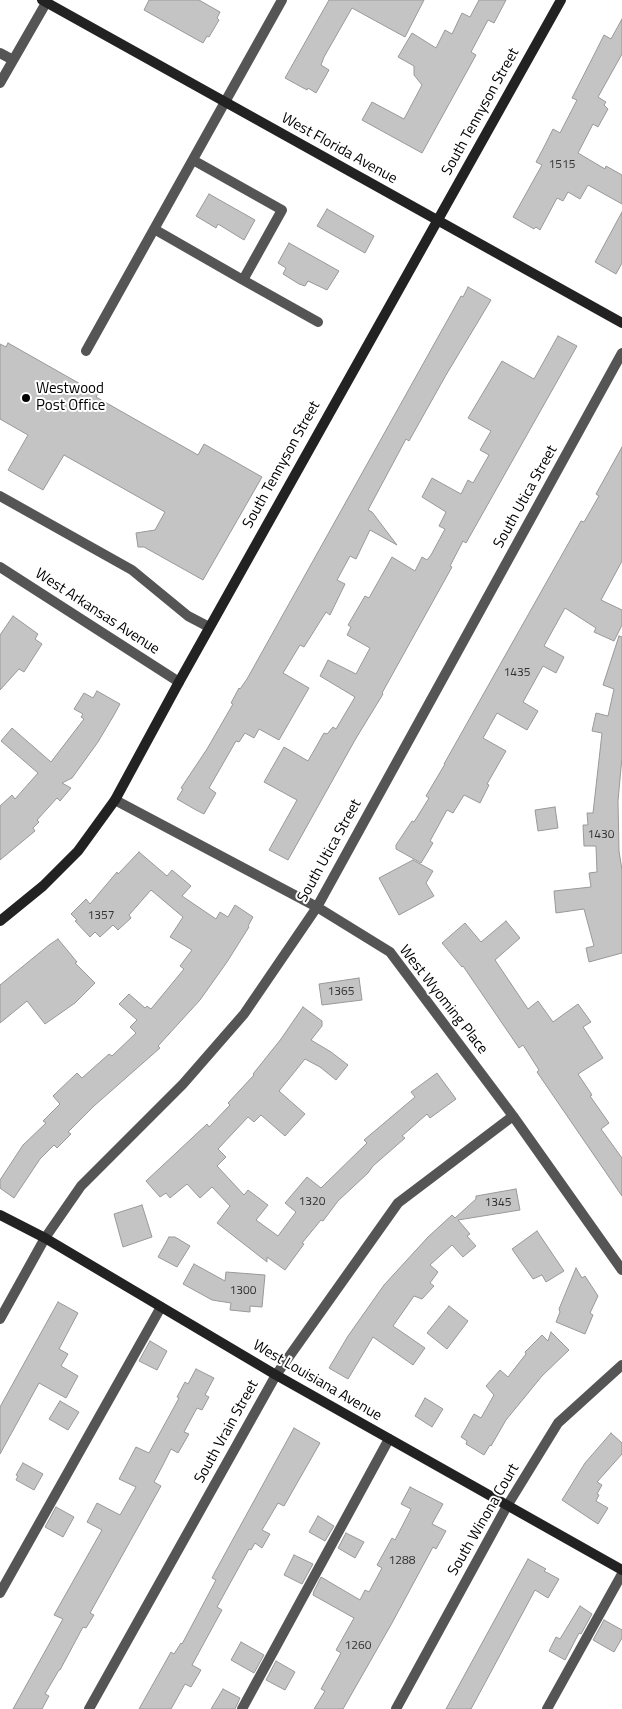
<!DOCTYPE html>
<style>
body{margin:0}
canvas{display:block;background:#fff}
</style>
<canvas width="622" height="1709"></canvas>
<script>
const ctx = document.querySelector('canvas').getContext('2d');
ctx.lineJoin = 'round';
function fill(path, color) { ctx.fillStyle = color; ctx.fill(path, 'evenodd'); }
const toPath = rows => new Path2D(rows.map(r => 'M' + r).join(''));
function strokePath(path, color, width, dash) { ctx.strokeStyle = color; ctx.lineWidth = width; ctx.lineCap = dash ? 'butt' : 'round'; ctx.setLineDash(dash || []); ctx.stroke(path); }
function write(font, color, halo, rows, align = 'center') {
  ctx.font = font + ' "Titillium Web",sans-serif'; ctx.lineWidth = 4; ctx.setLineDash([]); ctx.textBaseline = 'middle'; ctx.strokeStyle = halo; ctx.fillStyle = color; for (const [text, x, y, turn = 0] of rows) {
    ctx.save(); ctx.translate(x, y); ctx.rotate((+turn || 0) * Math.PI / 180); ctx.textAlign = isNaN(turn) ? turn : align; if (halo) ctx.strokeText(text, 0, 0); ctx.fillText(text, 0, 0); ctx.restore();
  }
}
const building = toPath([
 [149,0,199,0,220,12,217,18,219,20,209,37,207,36,203,43,144,10,149,0],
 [329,0,424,0,405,37,352,8,324,57,321,65,329,70,316,93,308,88,307,90,285,78,329,0],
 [479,0,506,0,494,23,488,20,471,52,476,55,422,153,362,120,372,102,404,119,422,85,414,75,414,66,398,57,412,33,436,48,445,30,452,34,462,13,470,17,479,0],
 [622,19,622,54,598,97,606,102,604,105,608,109,598,127,593,124,578,153,605,169,606,166,622,175,622,204,588,185,580,199,568,192,563,201,557,198,540,230,536,227,534,229,513,217,542,165,536,162,545,145,553,129,560,133,577,100,572,98,596,51,604,35,611,39,622,19],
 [209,194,255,220,244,240,218,224,216,228,196,216,209,194],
 [327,209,374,236,365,253,317,226,327,209],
 [622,212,622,263,616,274,595,262,622,212],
 [289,243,339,271,327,290,308,281,305,286,299,284,283,274,286,268,278,263,289,243],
 [468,287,491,300,446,375,409,441,406,439,368,510,372,512,397,545,370,530,356,559,350,556,337,580,345,584,330,615,326,612,304,647,300,645,283,673,309,688,279,740,259,729,254,738,245,733,239,742,236,741,209,788,216,793,204,814,196,810,177,799,183,789,181,788,207,749,233,704,231,703,239,688,240,689,247,679,461,296,463,297,468,287],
 [558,336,577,346,466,543,463,541,450,566,452,567,382,693,383,694,355,740,288,860,269,850,297,800,264,782,284,747,308,761,324,733,327,734,333,727,336,729,355,697,320,676,328,660,356,674,370,648,347,635,351,627,348,625,365,596,369,598,392,557,415,571,422,557,427,560,431,555,445,529,439,526,446,512,422,497,432,478,461,494,468,480,473,483,489,455,480,450,491,431,468,418,502,361,534,379,558,336],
 [8,343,98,394,96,397,198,455,204,444,262,477,203,580,144,547,138,547,136,533,155,530,165,512,64,455,43,490,8,470,28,435,0,419,0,344,6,347,8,343],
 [622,447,622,561,601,600,622,610,622,625,614,641,594,632,596,628,565,608,544,646,564,657,556,673,543,666,523,702,538,711,527,730,497,713,483,738,506,751,487,784,489,785,480,803,464,795,453,813,447,810,430,841,433,843,421,863,396,849,396,845,412,821,414,822,429,798,426,796,445,764,444,764,581,521,584,522,599,496,596,494,622,447],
 [13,616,38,634,35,639,42,644,24,672,19,669,0,690,0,635,13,616],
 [619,636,622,637,622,757,618,801,619,851,622,870,622,953,589,962,586,948,594,946,584,909,556,913,554,891,591,887,589,873,597,872,596,846,584,846,583,825,588,825,587,813,593,813,602,733,592,731,596,713,608,716,614,689,603,685,619,636],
 [97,691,120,704,114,715,98,742,72,778,62,783,71,788,60,801,57,798,37,820,39,822,33,828,35,831,0,860,0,806,12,795,15,799,38,773,1,741,12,728,51,762,84,719,81,717,83,714,74,709,84,693,93,698,97,691],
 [555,807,558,828,538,831,535,810,555,807],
 [139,852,167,876,172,870,191,886,182,896,216,919,220,912,228,917,235,905,253,917,248,926,249,927,227,962,200,1000,158,1046,160,1048,94,1106,68,1132,71,1134,57,1148,54,1145,40,1159,14,1198,0,1188,0,1180,23,1145,46,1123,43,1121,60,1104,53,1096,77,1073,82,1078,109,1054,112,1056,136,1033,130,1027,137,1020,119,1004,129,994,145,1008,147,1006,151,1009,184,969,180,966,192,950,170,937,183,917,151,890,129,915,131,918,118,930,113,925,100,937,95,932,90,937,75,921,77,920,71,914,86,899,90,904,117,872,118,874,139,852],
 [413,860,433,871,426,883,434,896,399,915,379,878,413,860],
 [506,921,520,938,495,960,528,1009,538,1001,553,1022,578,1004,591,1022,583,1027,603,1058,578,1074,592,1095,590,1096,609,1123,601,1129,622,1158,622,1196,537,1072,539,1070,523,1045,519,1048,463,966,462,967,442,943,465,923,481,942,506,921],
 [58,939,77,962,75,963,95,983,75,1003,45,1024,27,1001,0,1023,0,985,49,945,58,939],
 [359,978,362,1000,322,1005,319,984,359,978],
 [303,1007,322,1021,322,1026,311,1040,331,1052,348,1065,336,1080,320,1067,305,1059,279,1091,305,1114,285,1136,261,1115,254,1122,248,1117,218,1149,226,1157,217,1166,244,1195,248,1190,268,1205,256,1220,278,1236,296,1212,285,1203,307,1177,321,1188,367,1143,364,1140,415,1097,411,1092,437,1073,456,1099,430,1118,427,1114,402,1136,405,1138,373,1166,368,1173,338,1201,323,1221,321,1220,302,1243,304,1244,285,1270,267,1257,267,1262,217,1223,230,1206,212,1187,200,1198,187,1184,170,1198,166,1193,160,1197,146,1181,207,1124,209,1127,230,1105,228,1103,254,1075,253,1074,281,1039,303,1007],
 [516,1189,520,1210,458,1220,470,1234,467,1236,476,1246,463,1257,452,1245,430,1265,438,1272,430,1283,434,1286,422,1299,414,1296,393,1326,425,1348,413,1365,373,1337,348,1379,329,1368,348,1336,384,1285,428,1237,452,1215,455,1218,476,1199,476,1196,516,1189],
 [142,1205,152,1237,123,1247,114,1214,142,1205],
 [537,1231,564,1271,546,1282,542,1275,533,1279,512,1249,537,1231],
 [169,1237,175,1237,190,1246,177,1267,158,1257,169,1237],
 [194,1264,225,1281,226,1272,265,1275,262,1307,250,1306,250,1312,230,1310,231,1303,212,1300,183,1284,194,1264],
 [576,1268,582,1278,585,1276,598,1296,590,1313,593,1315,585,1334,556,1322,560,1312,559,1309,576,1268],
 [58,1302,78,1313,59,1349,68,1354,61,1366,78,1376,66,1398,39,1383,0,1454,0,1407,58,1302],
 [449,1306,468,1321,447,1349,427,1333,449,1306],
 [551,1332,569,1350,542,1376,506,1420,491,1446,490,1445,484,1455,466,1444,467,1441,461,1437,474,1414,481,1418,494,1395,486,1386,500,1370,508,1377,526,1354,525,1352,542,1335,548,1341,551,1332],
 [150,1341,167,1351,157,1370,139,1361,150,1341],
 [196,1369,214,1378,205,1395,209,1397,202,1410,197,1408,184,1432,189,1434,178,1453,171,1449,164,1463,154,1482,161,1486,90,1613,94,1615,86,1628,83,1627,60,1670,59,1670,45,1694,49,1696,42,1709,13,1709,63,1619,54,1615,102,1530,87,1522,97,1503,120,1515,136,1487,119,1479,136,1447,149,1453,179,1398,177,1397,185,1382,188,1384,196,1369],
 [425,1398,443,1409,432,1427,415,1416,425,1398],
 [60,1401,79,1412,68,1430,49,1419,60,1401],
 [294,1428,320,1443,284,1506,278,1503,262,1530,270,1534,262,1548,255,1543,251,1550,249,1549,217,1607,222,1610,192,1665,201,1670,191,1687,185,1684,171,1709,139,1709,171,1652,174,1654,181,1643,182,1644,216,1580,212,1578,215,1572,294,1428],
 [611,1433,622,1443,622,1454,597,1482,602,1485,597,1494,599,1495,596,1501,608,1508,598,1524,562,1500,585,1463,611,1433],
 [23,1463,43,1474,34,1490,16,1480,18,1476,16,1475,23,1463],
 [410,1487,443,1504,432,1524,446,1531,436,1549,433,1547,392,1623,343,1709,314,1709,325,1691,321,1689,341,1653,336,1650,354,1618,313,1595,314,1591,321,1577,360,1600,365,1590,369,1592,382,1568,377,1565,392,1538,395,1540,411,1509,401,1504,410,1487],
 [56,1507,74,1517,63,1537,45,1527,56,1507],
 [318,1516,334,1526,325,1541,309,1532,318,1516],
 [346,1533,364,1542,355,1558,338,1548,346,1533],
 [294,1555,313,1564,302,1584,284,1575,294,1555],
 [528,1559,546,1569,544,1571,559,1579,548,1598,535,1590,471,1709,446,1709,528,1559],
 [580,1606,592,1614,581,1634,579,1633,565,1660,549,1651,556,1637,560,1639,580,1606],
 [604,1620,622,1630,622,1638,614,1652,593,1640,604,1620],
 [241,1642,264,1655,254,1673,231,1660,241,1642],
 [276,1661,295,1672,285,1690,266,1680,276,1661],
 [223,1689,240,1698,235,1709,211,1709,223,1689]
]);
const lane = toPath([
 [0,53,13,60],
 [0,83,46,3],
 [193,160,282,210,243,280,318,322],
 [154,229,243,280],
 [86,351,225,102],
 [0,496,132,570,188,616,209,627],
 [0,1593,161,1307],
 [242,1709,389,1439],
 [547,1709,622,1574]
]);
const street = toPath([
 [225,102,282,0],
 [0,567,179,682],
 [115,800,317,907,390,952,513,1116,622,1270],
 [0,1319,45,1238,81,1186,183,1084,244,1014,317,907,622,353],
 [89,1709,276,1375,398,1203,513,1116],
 [396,1709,507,1506,558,1423,622,1365]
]);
const secondary = toPath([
 [42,0,622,323],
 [0,921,43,886,78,851,115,800,179,682,561,0],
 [0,1215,45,1238,276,1375,622,1570]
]);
const markers = [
 [26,398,5,"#000"]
];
const numberNames = [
 ["1515",562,165],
 ["1435",517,673],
 ["1430",601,835],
 ["1357",101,916],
 ["1365",341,992],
 ["1320",312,1202],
 ["1345",498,1203],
 ["1300",243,1291],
 ["1288",402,1561],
 ["1260",358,1646]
];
const streetNames = [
 ["South Tennyson Street",481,112,-61],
 ["West Florida Avenue",339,149,29],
 ["South Tennyson Street",282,465,-61],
 ["South Utica Street",526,497,-61],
 ["West Arkansas Avenue",97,612,33],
 ["South Utica Street",330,851,-61],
 ["West Wyoming Place",443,1000,52],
 ["West Louisiana Avenue",317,1381,30],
 ["South Vrain Street",227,1432,-61],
 ["South Winona Court",484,1520,-60]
];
const poiNames = [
 ["Westwood",36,389],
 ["Post Office",36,406]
];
fill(building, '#c4c4c4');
strokePath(building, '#999', 1);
strokePath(lane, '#555', 10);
strokePath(street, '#555', 10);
strokePath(secondary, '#222', 10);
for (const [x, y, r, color] of markers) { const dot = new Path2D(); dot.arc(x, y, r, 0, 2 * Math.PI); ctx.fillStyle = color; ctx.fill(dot); strokePath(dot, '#fff', 2); }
write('12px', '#313131', null, numberNames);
write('15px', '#000', '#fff', streetNames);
write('15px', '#000', '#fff', poiNames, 'left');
</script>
